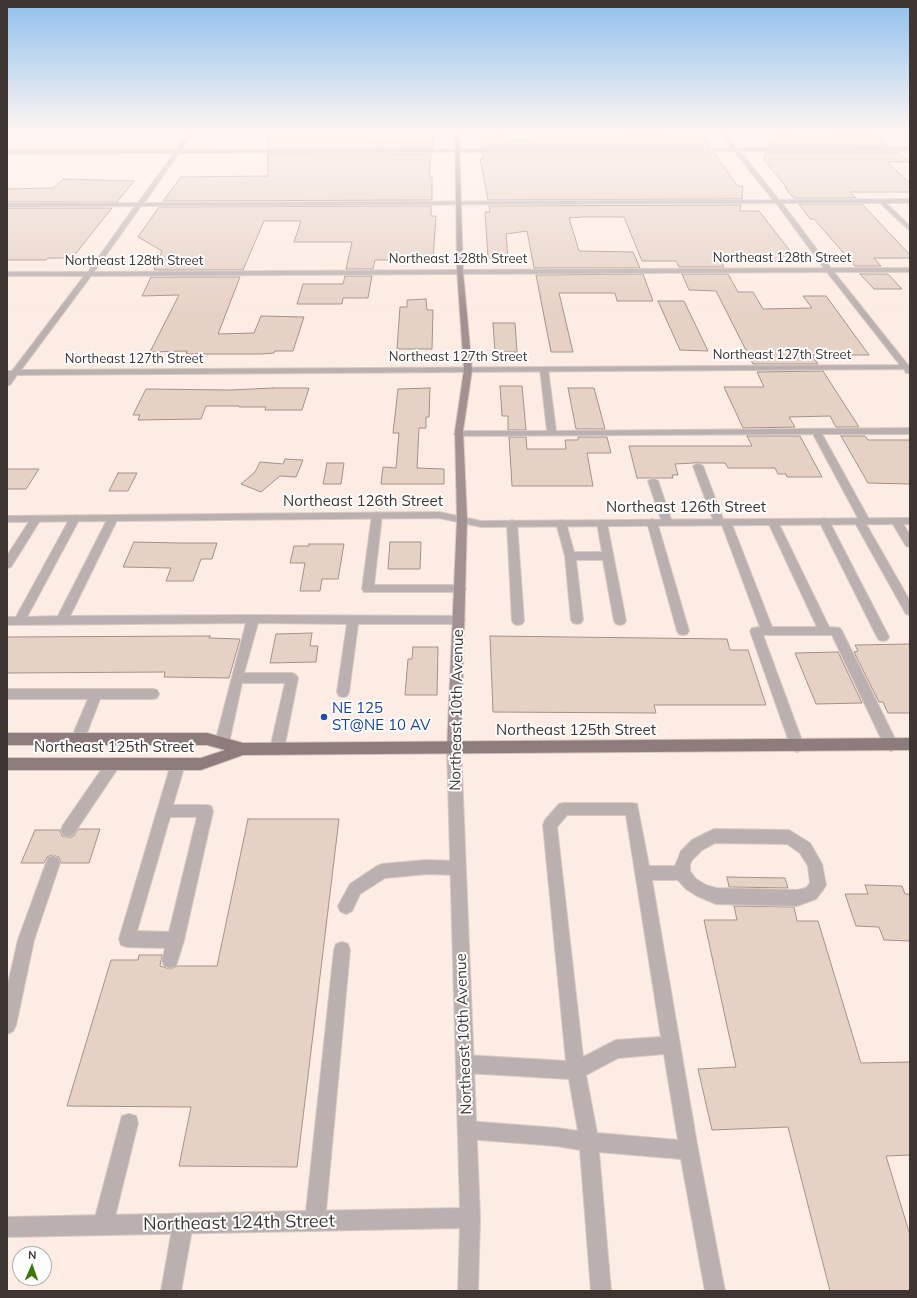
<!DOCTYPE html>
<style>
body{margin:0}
#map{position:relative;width:917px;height:1298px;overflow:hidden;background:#fdece3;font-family:Mulish,sans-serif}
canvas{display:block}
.frame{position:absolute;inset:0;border:8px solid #3e3632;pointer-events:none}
.north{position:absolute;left:12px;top:1246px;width:40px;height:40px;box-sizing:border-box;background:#fdfdfd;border:1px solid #b1adac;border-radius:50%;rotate:2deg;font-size:11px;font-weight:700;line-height:16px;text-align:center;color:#3e3632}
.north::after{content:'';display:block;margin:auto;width:14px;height:18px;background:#3d760a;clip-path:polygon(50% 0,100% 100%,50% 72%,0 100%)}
</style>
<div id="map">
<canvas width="917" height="1298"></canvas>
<div class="frame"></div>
<div class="north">N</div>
</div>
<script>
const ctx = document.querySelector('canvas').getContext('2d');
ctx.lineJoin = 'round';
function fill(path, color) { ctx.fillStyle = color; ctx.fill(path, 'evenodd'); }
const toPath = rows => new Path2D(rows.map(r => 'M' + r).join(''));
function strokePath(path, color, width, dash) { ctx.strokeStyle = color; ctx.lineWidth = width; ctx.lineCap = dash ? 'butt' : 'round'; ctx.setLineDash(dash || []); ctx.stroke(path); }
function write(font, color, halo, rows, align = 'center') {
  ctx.font = font + ' Mulish,sans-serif'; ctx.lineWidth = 4; ctx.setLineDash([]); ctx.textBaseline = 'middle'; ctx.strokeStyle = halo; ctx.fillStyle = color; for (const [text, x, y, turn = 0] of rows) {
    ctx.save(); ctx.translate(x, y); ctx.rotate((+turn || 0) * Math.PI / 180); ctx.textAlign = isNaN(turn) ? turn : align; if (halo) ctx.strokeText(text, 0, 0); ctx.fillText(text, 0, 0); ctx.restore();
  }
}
const building = toPath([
 [483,131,503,131,505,140,542,139,541,136,613,137,612,135,691,133,700,134,710,147,482,147,481,133,483,133,483,131],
 [772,133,873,134,888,146,768,146,772,133],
 [305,134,363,134,366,135,365,138,433,138,432,148,268,148,268,137,297,136,305,134],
 [766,152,897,152,909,162,887,162,910,183,910,192,850,192,856,198,794,198,785,188,787,188,764,160,766,152],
 [483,153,714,153,738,186,743,186,742,199,488,200,480,159,483,159,483,153],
 [268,154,431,154,429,177,432,177,432,200,163,201,181,177,268,176,268,154],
 [63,179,134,181,117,202,7,202,7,189,53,188,63,179],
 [799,204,862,204,910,255,910,258,874,258,881,266,855,266,814,219,810,219,799,204],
 [741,205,740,211,759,211,794,256,779,256,783,261,759,261,757,258,719,258,724,267,679,267,676,261,642,261,624,217,583,217,569,218,579,251,633,252,640,268,534,268,527,231,506,234,508,258,488,258,485,212,490,212,489,206,741,205],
 [431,206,431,216,436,216,433,260,375,260,373,269,346,269,352,242,294,242,301,221,264,221,243,270,154,270,162,251,138,237,159,207,431,206],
 [7,208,112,208,72,258,48,258,46,260,7,260,7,208],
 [643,274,653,301,617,301,615,293,559,293,573,352,551,352,536,275,643,274],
 [682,274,728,274,738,292,753,292,763,309,812,308,803,296,826,296,869,355,812,355,818,364,753,364,716,291,689,290,682,274],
 [860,274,888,274,902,289,874,289,860,274],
 [345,276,372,276,368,298,343,298,342,304,297,304,303,284,343,284,345,276],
 [151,277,240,277,218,334,254,333,261,316,304,317,293,351,275,351,274,353,261,354,186,354,187,351,150,352,179,295,142,296,151,277],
 [426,299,427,310,433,310,432,349,397,349,400,307,407,307,407,300,426,299],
 [658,301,684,301,708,351,680,350,658,301],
 [493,323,515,323,517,352,495,352,493,323],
 [823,371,859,427,836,427,830,416,789,417,795,427,743,428,724,387,764,387,757,372,823,371],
 [500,386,522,386,526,430,508,430,508,416,502,416,500,386],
 [273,388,309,388,302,410,265,410,266,407,239,407,239,406,206,406,201,419,138,420,140,415,133,415,146,389,231,390,273,388],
 [430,388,429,417,426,417,426,428,419,428,417,468,444,469,444,484,381,484,383,467,396,468,399,433,393,433,398,389,430,388],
 [568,388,594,388,605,429,576,429,568,388],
 [747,436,800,436,822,477,787,477,786,474,778,474,775,468,728,468,725,463,702,463,697,462,694,463,675,464,678,475,672,475,673,478,637,478,629,446,752,446,747,436],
 [841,436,865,436,868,440,910,440,910,484,868,483,841,436],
 [509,437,526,437,527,449,566,449,565,440,578,440,578,437,607,437,611,453,587,453,593,486,512,486,509,437],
 [285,459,303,460,296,477,280,476,261,492,241,484,255,472,260,462,283,464,285,459],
 [327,463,344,463,341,484,323,484,327,463],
 [7,469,39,469,26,489,7,489,7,469],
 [118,473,137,473,128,491,109,491,118,473],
 [134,542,180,543,217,543,212,559,201,559,193,581,166,581,171,568,123,567,134,542],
 [390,542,421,542,420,569,388,569,390,542],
 [309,544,344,544,338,579,322,579,320,591,300,591,305,563,290,563,294,546,309,546,309,544],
 [312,633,310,646,318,646,316,662,270,663,276,634,312,633],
 [210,636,209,638,240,639,229,678,164,677,165,672,7,673,7,637,210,636],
 [490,636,727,639,730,650,748,650,766,705,654,705,656,713,493,712,490,636],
 [910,644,910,713,888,713,883,702,879,702,854,652,858,651,855,645,910,644],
 [413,647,438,647,437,695,405,695,408,659,412,659,413,647],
 [838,652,862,703,816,704,795,653,838,652],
 [248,819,339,819,297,1167,179,1166,191,1107,67,1106,111,960,138,960,139,955,162,955,160,966,170,969,178,966,217,966,248,819],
 [78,829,100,829,89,863,61,863,59,857,52,855,47,857,44,863,21,863,35,830,60,830,62,836,69,838,74,836,78,829],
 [727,877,785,878,788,888,729,887,727,877],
 [865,885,902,886,905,894,910,894,910,941,884,940,879,927,856,926,845,894,868,894,865,885],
 [734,906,794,907,797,921,818,921,861,1063,910,1062,910,1155,886,1156,910,1235,910,1291,830,1291,788,1127,712,1130,698,1069,736,1067,704,920,737,920,734,906]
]);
const lane = toPath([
 [541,367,544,367,548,369,556,431,910,428,910,434,822,434,870,521,866,524,910,601,910,615,906,614,854,521,858,518,813,434,456,436,454,434,456,432,459,431,547,431,540,369,541,367],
 [698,463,703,466,723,519,730,520,731,522,772,627,817,627,768,522,773,519,777,520,829,627,840,628,842,631,898,745,896,749,891,751,886,749,832,635,763,635,804,746,802,750,797,752,792,750,750,631,752,628,760,627,722,525,715,524,714,522,693,466,698,463],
 [653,478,658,481,672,522,671,524,667,525,662,522,648,481,653,478],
 [377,512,382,515,374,585,460,585,464,586,466,589,464,592,364,592,362,589,372,515,377,512],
 [75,515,80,518,27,617,58,616,108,518,113,515,118,518,70,616,251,615,459,616,463,617,465,620,463,623,459,624,358,624,349,692,347,696,343,697,339,696,337,692,347,624,258,623,244,673,292,673,296,675,298,678,284,749,282,753,277,755,272,753,270,749,285,683,242,683,229,743,227,747,222,749,217,747,215,743,246,623,7,625,7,617,16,617,70,518,75,515],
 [36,516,41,519,11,567,7,568,7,556,32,517,36,516],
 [824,518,829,521,889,637,887,640,883,641,879,640,877,637,819,521,824,518],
 [896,518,900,519,910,535,910,547,906,546,891,521,896,518],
 [652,519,657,522,689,631,687,634,683,635,679,634,677,631,647,522,652,519],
 [512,520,517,523,524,621,522,624,518,625,514,624,512,621,507,523,512,520],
 [561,520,566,523,574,552,602,552,597,523,602,520,607,523,626,621,624,624,620,625,616,624,614,621,603,560,576,560,583,620,581,623,577,624,573,623,571,620,565,556,556,523,561,520],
 [7,689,153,689,157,690,159,694,157,698,153,699,100,699,83,743,78,745,73,743,71,739,88,699,7,699,7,689],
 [113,758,118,760,120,764,118,768,73,835,68,837,63,835,61,830,63,825,108,760,113,758],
 [178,758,183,760,185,764,173,805,206,805,211,806,213,811,184,940,176,966,170,968,164,966,162,960,165,948,127,947,121,945,119,939,171,764,173,760,178,758],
 [170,817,197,817,169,932,137,931,170,817],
 [564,803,632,803,637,804,649,866,675,866,681,851,692,840,714,829,789,830,810,843,822,864,826,885,823,890,816,899,797,906,716,904,697,896,686,889,678,880,652,880,698,1150,725,1291,705,1291,681,1159,599,1152,611,1291,591,1291,580,1150,557,1146,467,1139,460,1137,458,1130,460,1123,467,1121,557,1128,578,1131,569,1079,465,1073,459,1070,456,1064,459,1058,465,1055,566,1061,543,825,545,820,559,804,564,803],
 [567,815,626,815,661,1037,616,1040,583,1057,557,827,567,815],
 [715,843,787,844,800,853,808,866,810,883,806,888,797,890,716,888,706,885,696,879,690,871,690,864,692,860,702,850,715,843],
 [664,1054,678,1140,597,1133,586,1075,618,1058,664,1054],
 [53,856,58,858,60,863,34,940,16,1025,13,1031,7,1034,7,988,18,940,46,863,48,858,53,856],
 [427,860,458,861,463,863,466,868,463,873,458,875,427,874,385,878,360,894,352,911,346,914,340,911,338,906,350,884,377,866,382,864,427,860],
 [342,942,348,944,350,950,325,1221,322,1228,315,1231,308,1228,305,1221,334,950,336,944,342,942],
 [129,1114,136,1116,138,1123,113,1225,110,1232,103,1235,96,1232,93,1225,120,1123,122,1116,129,1114],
 [183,1214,190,1217,193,1224,181,1291,161,1291,173,1224,176,1217,183,1214]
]);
const street = toPath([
 [191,130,195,130,181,150,732,148,718,130,722,130,737,148,910,147,910,151,740,151,779,200,910,199,910,203,886,203,910,226,910,231,880,203,782,203,831,268,910,268,910,272,834,272,908,365,910,365,910,373,906,373,904,369,17,375,10,385,7,385,8,375,7,375,7,371,12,371,84,276,7,276,7,272,88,272,135,206,7,207,7,203,138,203,174,153,7,154,7,150,176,150,191,130],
 [734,151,773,200,144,203,179,153,734,151],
 [776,203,824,268,94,272,141,206,776,203],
 [827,272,900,365,21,370,91,276,827,272],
 [439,512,481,521,910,518,910,524,481,527,439,518,7,522,7,516,439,512],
 [454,742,459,744,461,748,480,1218,478,1291,458,1291,460,1228,7,1237,7,1217,460,1208,447,748,449,744,454,742]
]);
const secondary = toPath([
 [455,130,459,130,463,271,472,370,463,431,467,519,461,748,459,752,454,754,449,752,447,748,457,519,455,431,464,370,457,271,455,130]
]);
const primary = toPath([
 [7,733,207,733,243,743,910,738,910,750,243,755,201,770,7,770,7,758,201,758,225,750,207,745,7,745,7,733]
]);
const markers = [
 [324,717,4,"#1a4fb4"]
];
const farStreetnames = [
 ["Northeast 128th Street",782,258],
 ["Northeast 128th Street",458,259],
 ["Northeast 128th Street",134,261],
 ["Northeast 127th Street",782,355],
 ["Northeast 127th Street",458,357],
 ["Northeast 127th Street",134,359]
];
const streetNames = [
 ["Northeast 126th Street",363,501],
 ["Northeast 126th Street",686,507],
 ["Northeast 10th Avenue",457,710,-89],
 ["Northeast 125th Street",576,730],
 ["Northeast 125th Street",114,747],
 ["Northeast 10th Avenue",464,1034,-92]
];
const transitNames = [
 ["NE 125",332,708],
 ["ST@NE 10 AV",332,725]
];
const nearStreetnames = [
 ["Northeast 124th Street",239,1223,-1]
];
fill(building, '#e6d1c5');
strokePath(building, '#a49186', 1);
strokePath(lane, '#d7c8c0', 2);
strokePath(street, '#d7c8c0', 2);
strokePath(secondary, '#d7c8c0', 2);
strokePath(primary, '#d7c8c0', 2);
fill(lane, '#bbb0b0');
fill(street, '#bbb0b0');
fill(secondary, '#a19192');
fill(primary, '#8e7b7b');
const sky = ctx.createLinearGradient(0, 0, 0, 312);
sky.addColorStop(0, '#8fc0ed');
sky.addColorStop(0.42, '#fef6f2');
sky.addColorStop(1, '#fef6f200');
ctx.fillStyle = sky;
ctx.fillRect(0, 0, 917, 312);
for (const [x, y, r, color] of markers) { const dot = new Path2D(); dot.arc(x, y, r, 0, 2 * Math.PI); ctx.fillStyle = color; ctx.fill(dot); strokePath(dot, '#fdfdfd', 1.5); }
write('13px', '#3e3632', '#fdfdfd', farStreetnames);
write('15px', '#3e3632', '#fdfdfd', streetNames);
write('15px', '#164399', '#fdfdfd', transitNames, 'left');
write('18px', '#3e3632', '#fdfdfd', nearStreetnames);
</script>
